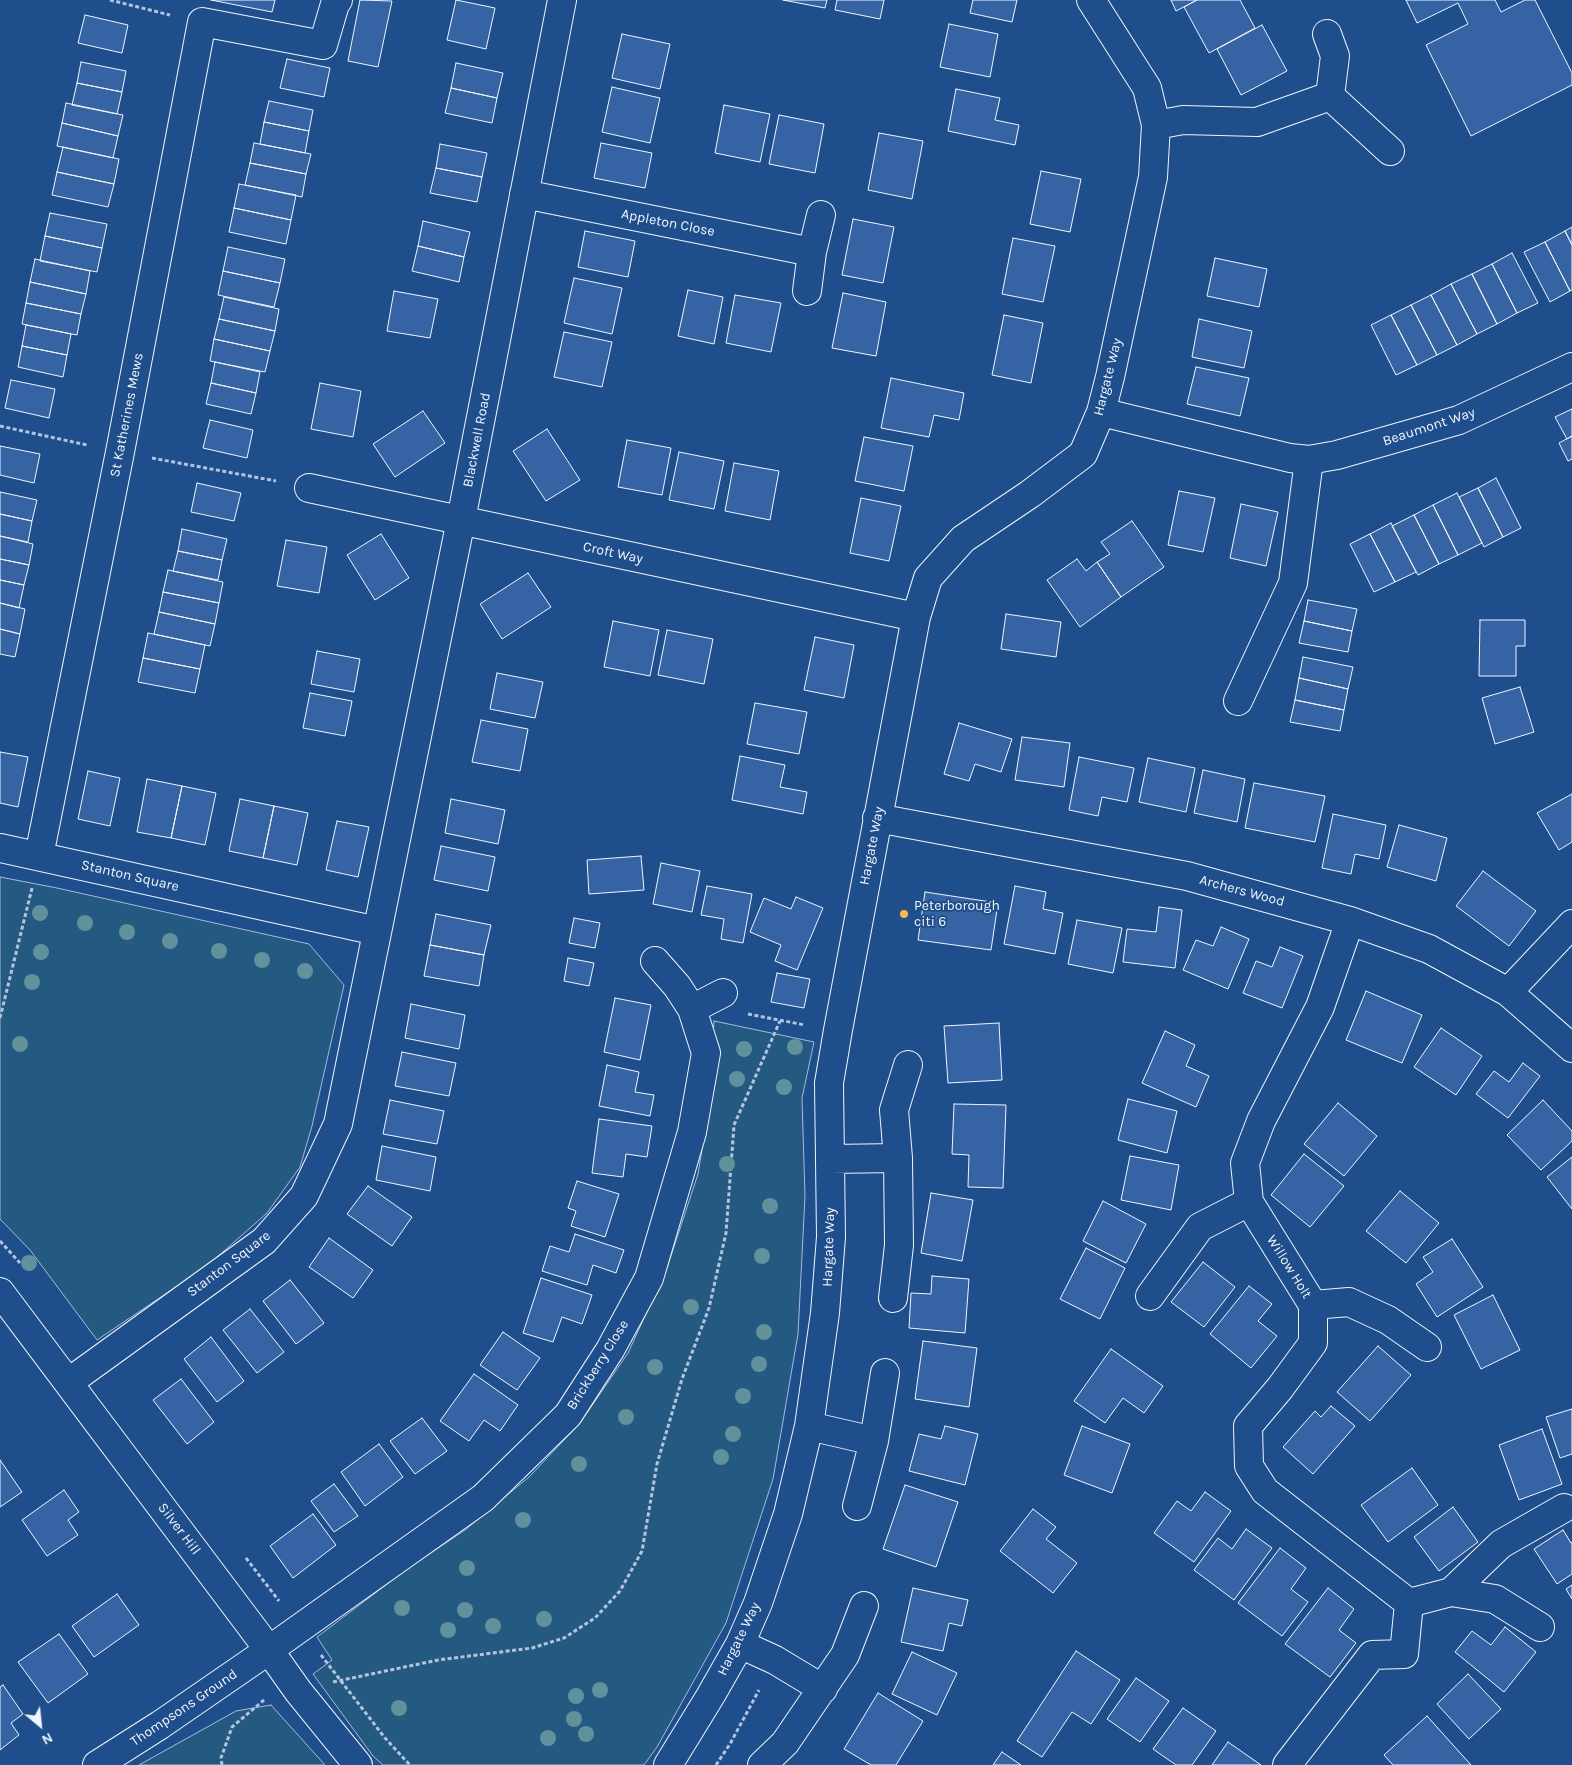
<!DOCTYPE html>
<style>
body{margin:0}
#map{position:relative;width:1572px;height:1765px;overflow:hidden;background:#1f4e8c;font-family:Karla,sans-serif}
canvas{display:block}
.north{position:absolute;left:15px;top:1700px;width:50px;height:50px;-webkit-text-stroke:4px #1f4e8c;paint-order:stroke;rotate:152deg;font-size:14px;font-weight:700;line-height:20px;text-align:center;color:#f2f6ff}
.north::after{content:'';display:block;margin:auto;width:18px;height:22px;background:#f2f6ff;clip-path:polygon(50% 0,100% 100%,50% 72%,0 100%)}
</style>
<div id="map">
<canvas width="1572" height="1765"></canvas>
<div class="north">N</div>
</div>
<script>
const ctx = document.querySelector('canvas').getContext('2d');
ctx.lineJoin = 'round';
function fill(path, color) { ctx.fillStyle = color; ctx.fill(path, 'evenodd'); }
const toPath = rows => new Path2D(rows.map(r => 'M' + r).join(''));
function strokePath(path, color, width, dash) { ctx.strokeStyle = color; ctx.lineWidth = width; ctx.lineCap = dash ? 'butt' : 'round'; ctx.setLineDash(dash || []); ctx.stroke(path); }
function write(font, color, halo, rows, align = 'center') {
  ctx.font = font + ' Karla,sans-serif'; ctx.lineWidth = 4; ctx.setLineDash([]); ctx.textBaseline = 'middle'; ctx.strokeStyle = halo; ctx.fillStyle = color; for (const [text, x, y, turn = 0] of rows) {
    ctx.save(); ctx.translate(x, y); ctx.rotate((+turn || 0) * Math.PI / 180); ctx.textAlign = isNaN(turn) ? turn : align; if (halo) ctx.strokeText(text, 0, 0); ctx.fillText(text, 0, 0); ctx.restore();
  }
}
const green = toPath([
 [0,877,57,888,309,944,344,985,312,1126,300,1167,267,1213,207,1266,97,1340,30,1250,0,1219,0,877],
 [714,1021,814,1042,802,1098,805,1196,798,1334,773,1479,726,1623,657,1747,644,1765,383,1765,373,1756,313,1674,332,1660,317,1637,407,1569,465,1530,529,1477,580,1423,628,1353,667,1268,698,1174,709,1106,714,1021],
 [271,1705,325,1765,139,1765,236,1711,271,1705]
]);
const building = toPath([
 [211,0,275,0,272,12,211,0],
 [360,0,392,1,378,67,348,61,360,0],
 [456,0,495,8,486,49,447,40,456,0],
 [783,0,827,0,825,8,783,0],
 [837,0,884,0,880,19,835,10,837,0],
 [973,0,1017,0,1012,22,970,13,973,0],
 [1171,0,1197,0,1176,11,1171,0],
 [1197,0,1240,0,1255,28,1209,53,1184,7,1197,0],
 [1406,0,1495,0,1501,12,1525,0,1535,0,1572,73,1572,85,1471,136,1426,45,1468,24,1458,3,1417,23,1406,0],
 [85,15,128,25,122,53,78,43,85,15],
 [949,24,998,34,990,77,940,67,949,24],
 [1262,25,1287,71,1241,95,1217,49,1262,25],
 [622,34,670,44,660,89,612,78,622,34],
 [287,59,330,68,324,97,280,88,287,59],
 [81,62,126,71,122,92,77,83,81,62],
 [456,63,503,73,497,98,451,88,456,63],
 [77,83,122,92,117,114,72,105,77,83],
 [612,87,660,98,650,143,602,132,612,87],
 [451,88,497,98,492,123,445,113,451,88],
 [956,89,1000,98,995,120,1019,125,1015,145,948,131,956,89],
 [269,101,313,110,309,131,264,122,269,101],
 [66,103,123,115,118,136,62,123,66,103],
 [724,105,770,114,760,162,715,153,724,105],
 [779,115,824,124,815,173,769,164,779,115],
 [264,122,309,131,305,153,260,144,264,122],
 [62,123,118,136,113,158,57,146,62,123],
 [879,133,923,141,912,199,868,190,879,133],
 [254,143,311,154,306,174,250,163,254,143],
 [601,143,652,153,645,188,594,178,601,143],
 [440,144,487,153,482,177,436,168,440,144],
 [63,147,119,159,114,184,57,172,63,147],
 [250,163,306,174,302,197,245,185,250,163],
 [436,168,482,177,477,202,430,193,436,168],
 [1041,171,1081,179,1070,232,1030,224,1041,171],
 [57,172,114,184,108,207,52,195,57,172],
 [239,184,296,195,291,220,234,208,239,184],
 [234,208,291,220,286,244,229,232,234,208],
 [50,213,107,224,102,248,45,236,50,213],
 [853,219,894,227,883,283,842,275,853,219],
 [423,221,470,232,464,257,418,246,423,221],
 [1572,227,1572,245,1565,231,1572,227],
 [585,231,635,241,628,277,578,267,585,231],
 [1565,231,1572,245,1572,290,1570,291,1545,242,1565,231],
 [45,236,102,248,97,272,40,261,45,236],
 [1013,238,1055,246,1043,302,1002,294,1013,238],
 [1545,242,1570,291,1550,302,1524,252,1545,242],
 [418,246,464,257,459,282,412,271,418,246],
 [228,247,285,259,280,283,223,271,228,247],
 [1512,253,1538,303,1517,313,1492,264,1512,253],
 [1215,258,1267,269,1259,307,1207,296,1215,258],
 [35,259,90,271,86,294,30,282,35,259],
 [1492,264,1517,313,1497,324,1472,274,1492,264],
 [223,271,280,283,274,307,218,295,223,271],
 [1472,274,1497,324,1477,334,1451,284,1472,274],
 [574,278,622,288,612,334,564,323,574,278],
 [30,282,86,294,81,314,26,303,30,282],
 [1451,284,1477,334,1457,345,1431,295,1451,284],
 [688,290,723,297,714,344,678,336,688,290],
 [394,291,438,299,430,338,387,331,394,291],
 [843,293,886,302,876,356,832,348,843,293],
 [735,295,781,303,771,352,726,343,735,295],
 [1431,295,1457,345,1437,355,1411,305,1431,295],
 [224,297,279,309,275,331,219,319,224,297],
 [26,303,81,314,77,335,22,324,26,303],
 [1411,305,1437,355,1417,365,1391,315,1411,305],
 [1004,315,1043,323,1031,383,992,375,1004,315],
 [1391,315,1417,365,1396,375,1371,325,1391,315],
 [219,319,275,331,270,351,214,339,219,319],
 [1199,319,1252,331,1244,368,1192,357,1199,319],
 [26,325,71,334,67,355,22,346,26,325],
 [564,332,612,342,602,387,554,377,564,332],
 [214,339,270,351,265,372,210,361,214,339],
 [22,346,67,355,63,377,18,367,22,346],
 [215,362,260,372,256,393,211,383,215,362],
 [1196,367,1249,378,1240,416,1187,404,1196,367],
 [891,378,964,393,959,420,934,415,929,437,881,428,891,378],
 [11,380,55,389,49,418,5,408,11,380],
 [211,383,256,393,251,414,206,404,211,383],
 [320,383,361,391,353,437,311,429,320,383],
 [1572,409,1572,436,1567,439,1555,417,1572,409],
 [423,411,445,443,395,477,373,444,423,411],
 [210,420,253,430,247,458,203,448,210,420],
 [547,429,580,480,546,501,513,451,547,429],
 [1572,436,1572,459,1568,461,1559,443,1572,436],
 [864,437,913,446,904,491,855,481,864,437],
 [627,440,671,448,662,495,618,487,627,440],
 [0,446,40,454,34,483,0,475,0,446],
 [679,452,724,461,714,509,669,500,679,452],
 [734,463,779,471,770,520,725,511,734,463],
 [1496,478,1521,528,1503,537,1478,488,1496,478],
 [197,483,241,493,234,521,191,512,197,483],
 [1478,488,1503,537,1484,547,1459,497,1478,488],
 [1179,491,1215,498,1203,552,1168,545,1179,491],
 [0,492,37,500,32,521,0,514,0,492],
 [1457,493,1482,543,1458,555,1433,505,1457,493],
 [861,498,901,506,889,561,850,553,861,498],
 [1241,504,1278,512,1266,566,1230,558,1241,504],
 [1433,505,1458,555,1439,564,1414,515,1433,505],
 [0,514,32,521,28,542,0,536,0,514],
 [1414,515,1439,564,1418,575,1392,526,1414,515],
 [1132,521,1164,567,1121,597,1097,562,1110,554,1101,542,1132,521],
 [1391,523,1416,572,1395,582,1370,534,1391,523],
 [182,529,227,539,222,560,178,551,182,529],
 [381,534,409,578,375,600,347,555,381,534],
 [1370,534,1395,582,1374,592,1350,544,1370,534],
 [0,536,33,544,29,565,0,559,0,536],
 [286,540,327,547,319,593,277,586,286,540],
 [178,551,222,560,218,580,173,571,178,551],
 [0,559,29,565,24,585,0,580,0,559],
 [1077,559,1086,571,1097,562,1121,597,1080,627,1047,580,1077,559],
 [168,570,223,582,219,603,163,592,168,570],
 [528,573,551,607,502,639,480,604,528,573],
 [0,580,24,585,19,608,0,603,0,580],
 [163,592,219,603,215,624,159,612,163,592],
 [1308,600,1357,609,1352,631,1304,621,1308,600],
 [0,603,25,609,20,634,0,629,0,603],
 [159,612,215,624,210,646,154,634,159,612],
 [1006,614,1061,622,1056,657,1001,649,1006,614],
 [1480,620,1525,620,1525,646,1516,646,1516,676,1479,676,1480,620],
 [613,621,659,630,650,676,604,667,613,621],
 [1304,621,1352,631,1348,652,1299,643,1304,621],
 [0,629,20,634,15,657,0,654,0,629],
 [667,630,713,639,704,684,658,675,667,630],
 [148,633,205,645,200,669,143,658,148,633],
 [815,637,854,645,844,698,804,690,815,637],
 [317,651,360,659,354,692,311,684,317,651],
 [1303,657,1353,667,1348,689,1299,678,1303,657],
 [143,658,200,669,195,693,138,682,143,658],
 [497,673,543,682,535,718,490,709,497,673],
 [1299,678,1348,689,1344,710,1295,700,1299,678],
 [1520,687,1534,732,1495,744,1482,698,1520,687],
 [310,693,352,701,345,736,303,728,310,693],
 [1295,700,1344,710,1340,731,1290,722,1295,700],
 [755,703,807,712,799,754,747,744,755,703],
 [481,720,528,729,520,771,472,762,481,720],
 [959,723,1012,739,1001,772,975,764,969,781,944,774,959,723],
 [1022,737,1070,743,1064,787,1015,780,1022,737],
 [0,752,28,757,18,807,0,803,0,752],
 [740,756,785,765,780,787,807,792,803,814,732,800,740,756],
 [1079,757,1134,768,1127,802,1102,797,1098,816,1069,810,1079,757],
 [1148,758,1195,768,1186,812,1139,802,1148,758],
 [1203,770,1245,779,1237,822,1194,813,1203,770],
 [88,771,120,778,110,826,78,819,88,771],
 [147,779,182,786,171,838,137,832,147,779],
 [1254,783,1325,796,1315,842,1245,828,1254,783],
 [182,786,216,793,205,845,171,838,182,786],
 [1572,794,1572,842,1559,850,1537,813,1572,794],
 [240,799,274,806,263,858,229,851,240,799],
 [451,799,505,810,498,844,445,833,451,799],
 [274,806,308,813,297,865,263,858,274,806],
 [1333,814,1386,825,1379,859,1355,854,1351,874,1322,868,1333,814],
 [337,821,369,827,358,877,326,870,337,821],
 [1399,825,1447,838,1436,881,1387,867,1399,825],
 [441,846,495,857,488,891,434,880,441,846],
 [641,856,644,890,589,894,587,860,641,856],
 [661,863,700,871,692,912,653,904,661,863],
 [1483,871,1536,911,1509,946,1456,906,1483,871],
 [707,886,752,894,743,943,721,939,724,919,701,915,707,886],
 [1015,886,1046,892,1043,909,1063,913,1055,954,1004,944,1015,886],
 [925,892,998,903,991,950,918,940,925,892],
 [796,897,823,908,797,970,775,961,781,945,750,932,764,898,791,909,796,897],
 [1159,907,1182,910,1175,968,1123,962,1127,929,1156,932,1159,907],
 [436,914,491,925,484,955,430,945,436,914],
 [574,918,600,923,595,948,569,943,574,918],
 [1077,920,1122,928,1113,973,1068,964,1077,920],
 [1221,927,1249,939,1228,989,1183,970,1196,940,1213,946,1221,927],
 [430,945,484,955,479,986,424,976,430,945],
 [1280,947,1303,956,1282,1008,1243,993,1256,961,1272,967,1280,947],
 [568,958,594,963,589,986,564,981,568,958],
 [777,973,810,979,804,1008,771,1002,777,973],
 [1366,991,1422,1015,1402,1063,1346,1040,1366,991],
 [615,998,651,1005,640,1060,604,1052,615,998],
 [411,1004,465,1015,459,1049,405,1038,411,1004],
 [999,1023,1002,1080,948,1083,944,1026,999,1023],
 [1441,1028,1482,1056,1456,1095,1414,1067,1441,1028],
 [1165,1031,1195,1045,1186,1066,1209,1076,1196,1107,1142,1083,1165,1031],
 [402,1052,456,1063,449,1096,395,1086,402,1052],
 [1523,1063,1540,1076,1508,1118,1476,1094,1494,1071,1509,1082,1523,1063],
 [607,1065,639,1072,635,1092,654,1095,650,1116,599,1106,607,1065],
 [1128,1099,1177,1111,1167,1153,1118,1140,1128,1099],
 [390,1100,444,1111,437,1144,383,1134,390,1100],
 [1543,1100,1572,1131,1572,1141,1541,1170,1507,1135,1543,1100],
 [1338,1103,1377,1136,1344,1176,1304,1144,1338,1103],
 [954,1104,1006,1105,1003,1188,968,1187,969,1155,952,1154,954,1104],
 [599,1119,652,1126,647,1157,626,1154,623,1177,592,1173,599,1119],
 [382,1146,436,1157,430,1191,376,1180,382,1146],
 [1304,1154,1344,1186,1310,1227,1271,1195,1304,1154],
 [1130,1156,1179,1165,1171,1210,1121,1200,1130,1156],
 [1572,1157,1572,1209,1547,1177,1572,1157],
 [577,1181,619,1194,605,1237,571,1226,576,1211,568,1208,577,1181],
 [368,1186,412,1217,392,1246,347,1214,368,1186],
 [1400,1191,1439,1223,1406,1263,1366,1231,1400,1191],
 [931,1193,973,1200,962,1261,921,1253,931,1193],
 [1103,1201,1146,1224,1126,1263,1083,1241,1103,1201],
 [575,1234,624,1250,616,1273,593,1265,587,1285,542,1271,550,1246,569,1252,575,1234],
 [329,1238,373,1270,353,1298,309,1267,329,1238],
 [1452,1239,1483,1287,1437,1317,1416,1284,1433,1272,1423,1257,1452,1239],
 [1086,1248,1125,1268,1100,1319,1060,1299,1086,1248],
 [1203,1262,1235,1287,1204,1327,1171,1302,1203,1262],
 [932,1276,969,1279,965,1333,909,1328,911,1293,931,1294,932,1276],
 [541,1278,592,1295,582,1324,562,1317,553,1342,523,1333,541,1278],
 [290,1280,324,1323,296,1344,263,1301,290,1280],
 [1249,1286,1272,1304,1258,1321,1277,1336,1251,1368,1210,1334,1249,1286],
 [1493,1295,1520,1350,1481,1369,1454,1315,1493,1295],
 [250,1309,284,1352,257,1373,223,1330,250,1309],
 [503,1332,540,1358,517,1390,480,1365,503,1332],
 [211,1337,244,1381,217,1402,184,1359,211,1337],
 [923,1341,977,1348,969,1407,915,1399,923,1341],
 [1378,1346,1411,1375,1370,1421,1337,1392,1378,1346],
 [1111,1349,1163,1386,1144,1413,1123,1398,1105,1423,1074,1401,1111,1349],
 [474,1374,518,1405,500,1431,484,1420,469,1441,440,1421,474,1374],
 [181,1379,214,1422,187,1444,153,1400,181,1379],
 [1331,1406,1355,1426,1313,1474,1283,1447,1315,1411,1321,1417,1331,1406],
 [1572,1409,1572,1454,1560,1458,1546,1417,1572,1409],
 [422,1418,447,1451,415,1474,390,1441,422,1418],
 [945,1426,978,1434,965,1485,909,1471,919,1434,941,1439,945,1426],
 [1082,1426,1130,1444,1112,1493,1064,1475,1082,1426],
 [1542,1429,1562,1484,1519,1500,1499,1445,1542,1429],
 [379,1444,403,1477,365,1506,341,1472,379,1444],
 [0,1460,22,1492,0,1507,0,1460],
 [1412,1468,1438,1505,1388,1542,1361,1505,1412,1468],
 [334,1484,358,1516,334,1532,311,1501,334,1484],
 [905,1485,958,1502,936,1567,883,1549,905,1485],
 [64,1490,79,1512,68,1520,78,1535,47,1556,22,1520,64,1490],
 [1205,1492,1231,1511,1194,1562,1154,1533,1177,1501,1191,1511,1205,1492],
 [1453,1507,1478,1542,1439,1571,1414,1537,1453,1507],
 [1033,1509,1056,1527,1046,1539,1077,1563,1053,1593,1000,1551,1033,1509],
 [313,1514,336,1545,293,1578,270,1546,313,1514],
 [1246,1529,1272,1548,1234,1600,1194,1570,1218,1538,1232,1549,1246,1529],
 [1563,1530,1571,1543,1572,1542,1572,1574,1557,1584,1534,1549,1563,1530],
 [1280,1548,1306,1568,1291,1589,1308,1602,1282,1636,1238,1603,1280,1548],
 [1572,1585,1572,1599,1566,1589,1572,1585],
 [913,1588,968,1600,962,1626,949,1623,943,1651,901,1642,913,1588],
 [1328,1588,1354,1609,1339,1630,1356,1643,1330,1677,1285,1644,1328,1588],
 [117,1594,139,1625,94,1657,72,1626,117,1594],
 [1505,1627,1536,1652,1504,1692,1455,1652,1472,1631,1491,1645,1505,1627],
 [59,1634,88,1674,48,1703,18,1662,59,1634],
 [1076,1651,1120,1680,1091,1724,1072,1712,1042,1757,1017,1741,1076,1651],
 [912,1652,957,1673,937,1715,892,1694,912,1652],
 [1468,1674,1501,1709,1469,1739,1437,1704,1468,1674],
 [1136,1678,1169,1701,1140,1742,1107,1719,1136,1678],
 [3,1685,23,1714,11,1723,19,1735,0,1750,0,1687,3,1685],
 [878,1693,923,1721,896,1765,871,1765,844,1749,878,1693],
 [1183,1708,1216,1731,1192,1765,1176,1765,1153,1749,1183,1708],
 [1427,1716,1471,1765,1393,1765,1384,1755,1427,1716],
 [1228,1742,1261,1765,1212,1765,1228,1742],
 [1002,1752,1021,1765,993,1765,1002,1752]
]);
const path = toPath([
 [110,0,170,15],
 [0,426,87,445],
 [152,458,276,481],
 [748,1014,805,1025],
 [0,1018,32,888],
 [0,1241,20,1263],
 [246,1558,279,1601],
 [321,1655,385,1738,410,1765],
 [333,1682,438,1660,532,1648,564,1638,595,1618,620,1591,642,1551,657,1464,682,1379,709,1308,726,1233,734,1125,780,1021],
 [222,1765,221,1758,232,1727,264,1700],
 [716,1765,730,1744,759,1690]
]);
const minor = toPath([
 [1327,34,1335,56,1330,96],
 [1156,125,1183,120,1257,122,1330,96,1390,151],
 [524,194,812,252],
 [807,291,812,252,821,215],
 [1101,412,1290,458,1309,460,1337,455,1459,420,1572,367],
 [309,488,916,617],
 [1238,701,1293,583,1309,460],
 [877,818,1187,876,1350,921,1429,949,1508,992,1572,1048],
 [0,848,377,931],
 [39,856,120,452,202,22,323,45,335,4,338,0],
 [1350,921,1320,1007,1261,1121,1245,1163,1249,1202,1313,1305,1313,1343,1280,1388,1248,1426,1249,1466,1265,1491,1409,1603],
 [1508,992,1572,924],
 [692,1009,723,993],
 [830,1159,898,1158],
 [0,1292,269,1650,298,1691,358,1765],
 [1150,1296,1200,1227,1249,1202],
 [893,1298,899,1245,898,1158,894,1110,908,1065],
 [1313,1305,1349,1302,1388,1320,1427,1347],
 [69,1382,264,1241,304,1196,338,1124,461,520,562,0],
 [809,1426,874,1441],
 [857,1506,874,1441,885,1373],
 [1451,1592,1501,1544,1564,1508],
 [740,1644,775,1660,823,1689],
 [97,1765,160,1725,269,1650,483,1498,568,1415,610,1350,649,1278,692,1132,706,1053,692,1009,677,986,655,961],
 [668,1765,711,1695,740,1644,758,1603,788,1514,809,1426,825,1313,831,1237,829,1083,838,1030,916,617,928,578,963,539,1030,494,1083,454,1101,412,1110,377,1153,177,1156,125,1147,88,1091,0],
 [762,1765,785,1743,845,1655,864,1606],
 [1287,1765,1372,1655,1404,1654,1409,1603,1451,1592,1495,1599,1540,1627]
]);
const trees = [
 [40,913],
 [85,923],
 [127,932],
 [170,941],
 [219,951],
 [41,952],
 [262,960],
 [305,971],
 [32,982],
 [20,1044],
 [795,1047],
 [744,1049],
 [737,1079],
 [784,1087],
 [727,1164],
 [770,1206],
 [762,1256],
 [29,1263],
 [691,1307],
 [764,1332],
 [759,1364],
 [655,1367],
 [743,1396],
 [626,1417],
 [733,1434],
 [721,1457],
 [579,1464],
 [523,1520],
 [467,1568],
 [402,1608],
 [465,1610],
 [544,1619],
 [493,1626],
 [448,1630],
 [600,1690],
 [576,1696],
 [399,1708],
 [574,1719],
 [586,1734],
 [548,1738]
];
const markers = [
 [904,914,5,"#ffb74d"]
];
const streetNames = [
 ["Appleton Close",668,223,11],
 ["Hargate Way",1108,377,-76],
 ["St Katherines Mews",127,415,-79],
 ["Beaumont Way",1429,427,-18],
 ["Blackwell Road",477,440,-79],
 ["Croft Way",613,553,12],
 ["Hargate Way",872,846,-79],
 ["Stanton Square",130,876,13],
 ["Archers Wood",1242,891,15],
 ["Hargate Way",829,1247,-88],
 ["Stanton Square",229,1264,-37],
 ["Willow Holt",1289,1267,58],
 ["Brickberry Close",598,1365,-58],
 ["Silver Hill",179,1529,53],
 ["Hargate Way",739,1639,-64],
 ["Thompsons Ground",184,1708,-34]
];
const poiNames = [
 ["Peterborough",914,906],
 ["citi 6",914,922]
];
fill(green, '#245a82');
strokePath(green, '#a8bbd7', 1);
fill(building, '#3563a3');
strokePath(building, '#f2f6ff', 1);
strokePath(minor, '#f2f6ff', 30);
strokePath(path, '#b3c4dc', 3, [4, 2.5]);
strokePath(minor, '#1f4e8c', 28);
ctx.fillStyle = '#61919a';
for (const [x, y] of trees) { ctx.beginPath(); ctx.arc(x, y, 8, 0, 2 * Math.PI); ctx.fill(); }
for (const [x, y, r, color] of markers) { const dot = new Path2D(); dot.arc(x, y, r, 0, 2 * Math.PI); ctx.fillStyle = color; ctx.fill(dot); strokePath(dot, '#1f4e8c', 2); }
write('14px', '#f2f6ff', '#1f4e8c', streetNames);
write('14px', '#f2f6ff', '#1f4e8c', poiNames, 'left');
</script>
